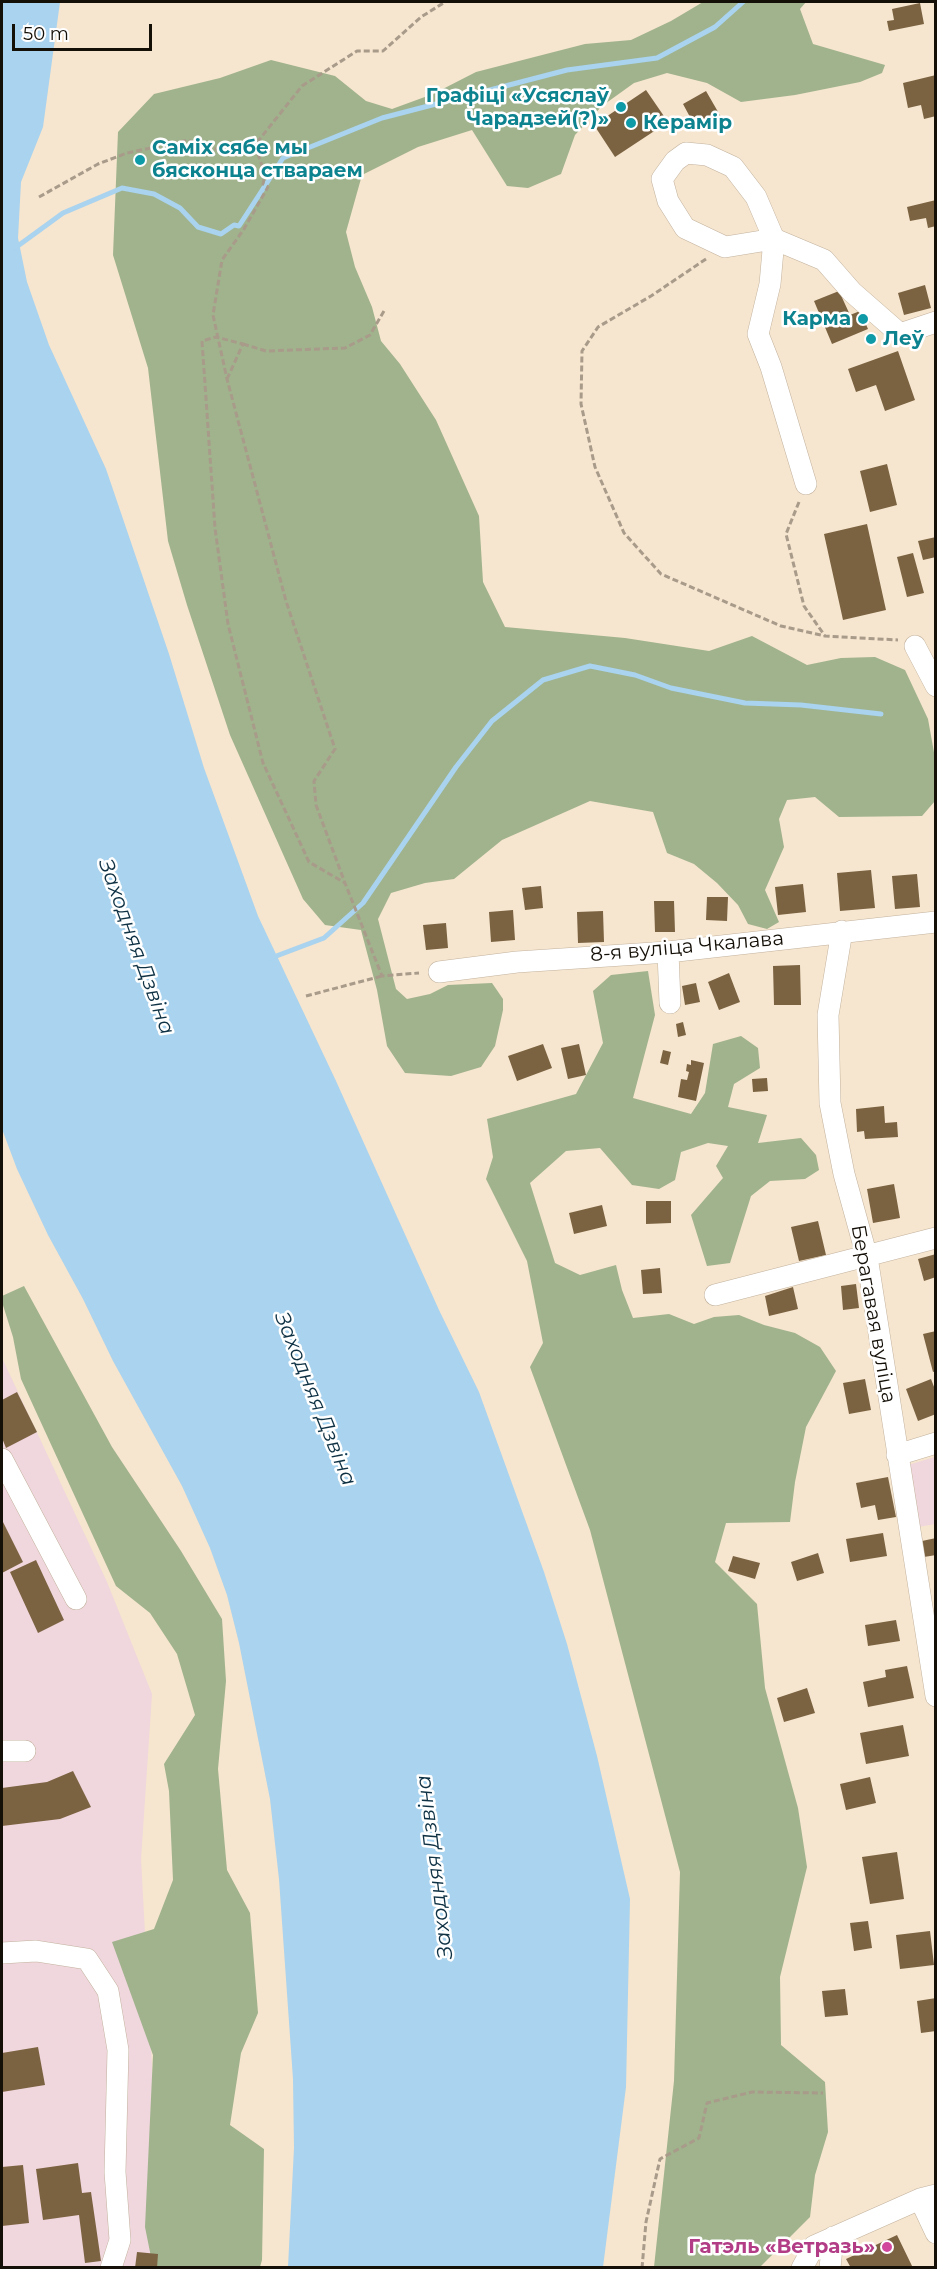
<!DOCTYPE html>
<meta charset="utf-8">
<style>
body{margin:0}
#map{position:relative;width:937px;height:2269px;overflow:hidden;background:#f6e5cf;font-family:Montserrat,sans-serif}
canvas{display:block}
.frame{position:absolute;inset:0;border:3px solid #140f07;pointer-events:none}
.scale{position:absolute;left:12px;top:24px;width:140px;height:27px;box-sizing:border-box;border:3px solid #140f07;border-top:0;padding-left:8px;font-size:18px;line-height:21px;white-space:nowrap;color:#140f07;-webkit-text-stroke:4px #fff;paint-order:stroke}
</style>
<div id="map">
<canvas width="937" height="2269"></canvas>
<div class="frame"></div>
<div class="scale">50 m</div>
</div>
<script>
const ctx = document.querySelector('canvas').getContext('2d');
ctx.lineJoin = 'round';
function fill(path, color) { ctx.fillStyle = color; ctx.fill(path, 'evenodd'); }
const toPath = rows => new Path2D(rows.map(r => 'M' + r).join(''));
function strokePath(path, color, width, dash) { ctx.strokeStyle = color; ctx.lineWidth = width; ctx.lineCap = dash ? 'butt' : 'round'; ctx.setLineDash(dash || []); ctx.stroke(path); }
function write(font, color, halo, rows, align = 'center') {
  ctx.font = font + ' Montserrat,sans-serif'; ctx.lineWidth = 5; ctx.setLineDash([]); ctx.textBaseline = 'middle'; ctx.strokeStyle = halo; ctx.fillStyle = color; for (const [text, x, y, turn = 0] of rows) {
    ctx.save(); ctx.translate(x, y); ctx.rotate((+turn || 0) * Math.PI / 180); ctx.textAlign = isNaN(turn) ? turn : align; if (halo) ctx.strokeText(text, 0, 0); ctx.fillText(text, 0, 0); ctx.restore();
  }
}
const industrial = toPath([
 [2,1358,107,1582,152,1694,141,1859,162,2255,159,2267,2,2267],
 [935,1457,935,1524,918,1527,908,1465]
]);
const forest = toPath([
 [703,2,806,2,800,9,813,44,885,65,882,73,860,82,795,95,741,102,707,83,667,73,634,83,602,106,575,135,561,174,528,188,507,186,472,130,418,147,362,175,346,232,355,267,372,307,381,341,400,364,436,420,479,516,483,582,505,627,625,638,709,651,752,636,807,665,841,658,875,657,905,670,928,719,935,758,935,801,922,816,839,817,815,797,787,800,779,819,784,847,765,890,779,922,767,929,748,924,738,905,717,883,694,864,667,853,653,812,590,801,502,840,454,879,425,883,391,893,378,919,396,989,407,999,430,994,448,985,492,983,503,999,503,1010,495,1046,481,1067,451,1076,405,1073,387,1046,377,990,361,930,325,925,303,899,230,735,187,605,168,541,148,368,113,255,118,132,154,94,220,78,271,60,335,76,366,101,392,109,433,94,476,72,585,44,631,40,671,21],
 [648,971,655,1015,633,1098,691,1114,705,1093,713,1044,741,1036,758,1048,760,1068,734,1084,728,1107,767,1115,758,1143,801,1138,816,1155,819,1170,805,1179,770,1181,751,1196,730,1263,707,1266,691,1215,723,1178,716,1166,728,1146,708,1143,681,1152,675,1180,659,1189,632,1185,600,1148,566,1151,530,1183,555,1263,580,1275,616,1265,622,1290,633,1318,669,1314,694,1324,714,1317,739,1315,764,1325,795,1333,820,1347,836,1371,806,1427,795,1482,790,1522,726,1523,715,1562,757,1604,765,1688,798,1808,807,1867,780,1977,781,2045,825,2082,828,2132,815,2175,810,2217,760,2267,654,2267,674,2081,680,1872,590,1530,530,1367,543,1343,527,1261,486,1179,493,1157,487,1119,576,1094,603,1043,593,991,611,975],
 [24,1286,112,1447,181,1551,222,1619,226,1681,218,1769,227,1870,250,1913,258,2013,241,2053,230,2125,264,2149,262,2260,260,2267,153,2267,145,2227,153,2055,112,1942,154,1929,173,1880,169,1791,164,1764,195,1715,177,1654,150,1613,116,1586,21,1379,13,1337,2,1302,2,1296]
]);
const water = toPath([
 [2,2,60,2,43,127,21,182,18,238,27,282,49,345,106,469,169,654,204,768,258,916,336,1081,439,1310,479,1392,544,1572,567,1644,597,1756,630,1899,626,2087,603,2267,288,2267,294,2148,293,2079,279,1879,270,1799,239,1643,227,1595,210,1548,182,1486,113,1361,83,1299,48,1235,17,1169,2,1129]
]);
const stream = toPath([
 [15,248,63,213,122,188,154,194,180,208,198,227,221,234,234,225,239,226,283,158,382,118,567,70,657,58,715,27,743,2],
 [271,958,324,938,363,903,456,767,492,721,543,680,590,666,635,675,671,688,745,703,801,705,881,714]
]);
const building = toPath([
 [920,3,924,24,889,31,887,21,894,20,892,9],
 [936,75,936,116,924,119,921,105,908,108,903,83],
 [646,90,668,122,615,157,594,125],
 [706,91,721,117,697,130,683,104],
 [936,200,936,226,928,228,926,218,910,221,907,207],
 [925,285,931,308,904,315,898,293],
 [839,291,850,315,860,311,868,329,832,344,814,301],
 [898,351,915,400,885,411,876,385,856,392,848,369],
 [887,464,897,505,870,512,860,471],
 [867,524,886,610,843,620,824,534],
 [936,537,936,557,923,560,918,541],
 [913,553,924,593,907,597,897,557],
 [871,870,875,908,840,911,837,873],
 [917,874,920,907,895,909,892,876],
 [803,884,806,912,778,915,775,887],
 [541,886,543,908,525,910,522,888],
 [707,897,728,897,727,921,706,920],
 [654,901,674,901,675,932,655,932],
 [513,910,515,940,491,942,489,912],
 [603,911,604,942,578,943,577,912],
 [446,923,448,948,426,950,423,925],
 [800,965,801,1005,774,1005,773,966],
 [729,973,740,1002,719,1010,708,982],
 [696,983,700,1002,685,1005,682,986],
 [683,1022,686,1035,678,1037,676,1024],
 [543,1044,552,1068,517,1081,508,1056],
 [579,1044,586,1075,568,1079,561,1048],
 [663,1050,671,1052,668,1065,660,1063],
 [691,1060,704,1063,696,1101,678,1097,681,1079,687,1080,689,1072,686,1071,687,1064,691,1065],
 [767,1078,768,1091,753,1092,752,1079],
 [884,1106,885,1123,897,1122,898,1137,865,1139,864,1131,857,1132,856,1109],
 [894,1184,900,1218,873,1223,867,1189],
 [646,1201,671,1201,671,1223,646,1224],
 [602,1205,607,1226,574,1234,569,1213],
 [818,1221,826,1255,799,1261,791,1227],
 [936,1254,936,1277,924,1281,918,1259],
 [660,1268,662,1293,643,1294,641,1270],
 [856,1284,859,1308,843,1310,841,1286],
 [793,1287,798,1309,769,1316,765,1296],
 [936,1331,936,1371,933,1372,923,1334],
 [865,1379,871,1410,849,1414,843,1383],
 [931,1379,936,1392,936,1414,918,1421,906,1389],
 [17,1392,37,1432,6,1448,2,1438,2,1400],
 [888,1477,896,1517,878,1520,875,1505,861,1508,856,1483],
 [2,1520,23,1562,2,1573],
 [883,1533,887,1556,850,1562,846,1539],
 [936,1538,936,1555,924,1557,922,1541],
 [818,1553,824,1573,797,1581,791,1562],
 [733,1556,760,1563,755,1579,728,1571],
 [36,1560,64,1620,38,1633,10,1572],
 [896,1620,900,1641,868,1646,865,1625],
 [907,1666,914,1698,868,1707,863,1682,886,1677,885,1670],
 [807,1688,815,1713,784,1722,777,1698],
 [903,1725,909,1756,866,1764,860,1733],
 [73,1771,91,1807,60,1819,2,1826,2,1788,47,1782],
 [870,1777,876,1803,846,1810,840,1784],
 [897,1852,904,1899,870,1904,862,1857],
 [868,1921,872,1948,854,1951,850,1923],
 [930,1931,934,1965,900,1969,896,1935],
 [845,1989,848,2015,825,2017,822,1991],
 [936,1998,936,2031,921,2033,917,2001],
 [38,2047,45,2085,2,2092,2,2053],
 [78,2163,82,2193,91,2192,101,2261,85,2263,79,2215,43,2220,36,2169],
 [23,2165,29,2223,2,2226,2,2167],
 [897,2235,913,2268,851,2268,846,2259],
 [137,2252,158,2254,157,2268,135,2268]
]);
const path = toPath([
 [255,145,265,175,263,184,268,187,244,229,222,260,213,315,227,379,286,601,335,749,314,781,316,805,345,883],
 [39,197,98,164,127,153,188,140,207,148,235,151,255,145,302,86,357,51,383,51,421,17,445,2],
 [706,259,651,296,598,327,582,351,581,404,595,467,624,533,661,574,781,626,825,636],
 [243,344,266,351,345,348,370,335,384,311],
 [227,379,243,344,216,337,202,341,215,528,228,624,263,763,309,862,345,883,382,976,419,973],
 [799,502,786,534,804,606,825,636,898,640],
 [306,996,382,976],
 [642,2268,646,2222,660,2159,699,2138,707,2103,752,2092,823,2093]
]);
const minor = toPath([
 [806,484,771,367,758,334,770,284,774,239,756,197,733,167,707,155,686,153,675,161,662,179,668,201,685,228,725,247,774,239,824,260,852,292,900,334,936,322],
 [915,646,936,686],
 [842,931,828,1015,830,1103,844,1174,867,1257,936,1696],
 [668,952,670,1003],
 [439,972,517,962,668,952,936,922],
 [715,1295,936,1238],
 [897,1455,936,1443],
 [2,1459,76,1599],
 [2,1751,25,1751],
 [2,1953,36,1951,87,1959,108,1991,118,2050,115,2172,120,2240,111,2268],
 [936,2195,920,2199,936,2233],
 [802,2268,814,2246,920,2199],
 [830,2268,833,2237]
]);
const markers = [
 [621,107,6,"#0f9aa8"],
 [631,123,6,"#0f9aa8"],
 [140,160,6,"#0f9aa8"],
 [863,319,6,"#0f9aa8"],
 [871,339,6,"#0f9aa8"],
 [887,2247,6,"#d1479c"]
];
const cultureNames = [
 ["Графіці «Усяслаў",609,96,"right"],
 ["Чарадзей(?)»",609,119,"right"],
 ["Керамір",643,123],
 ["Саміх сябе мы",152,148],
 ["бясконца ствараем",152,171],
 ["Карма",851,319,"right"],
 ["Леў",883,339]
];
const streetNames = [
 ["8-я вуліца Чкалава",687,947,-5],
 ["Берагавая вуліца",873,1314,80]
];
const hotelNames = [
 ["Гатэль «Ветразь»",875,2247]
];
const waterNames = [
 ["Заходняя Дзвіна",136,947,70],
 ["Заходняя Дзвіна",315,1399,68],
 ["Заходняя Дзвіна",435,1867,-97]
];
fill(industrial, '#f0d6dd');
fill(forest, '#a0b38d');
fill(water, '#a9d3ee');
strokePath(stream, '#a9d3ee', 5);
fill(building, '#7b6341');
strokePath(minor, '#c2b29d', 22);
strokePath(path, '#a89b8a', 3, [6, 3]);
strokePath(minor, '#fff', 21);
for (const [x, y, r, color] of markers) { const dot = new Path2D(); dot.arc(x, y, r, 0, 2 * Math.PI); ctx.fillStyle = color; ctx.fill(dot); strokePath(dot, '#fff', 2); }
write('bold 20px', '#0d838f', '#fff', cultureNames, 'left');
write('20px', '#140f07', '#fff', streetNames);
write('bold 20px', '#b23c85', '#fff', hotelNames, 'right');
write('italic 21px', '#0e3144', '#fff', waterNames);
</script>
